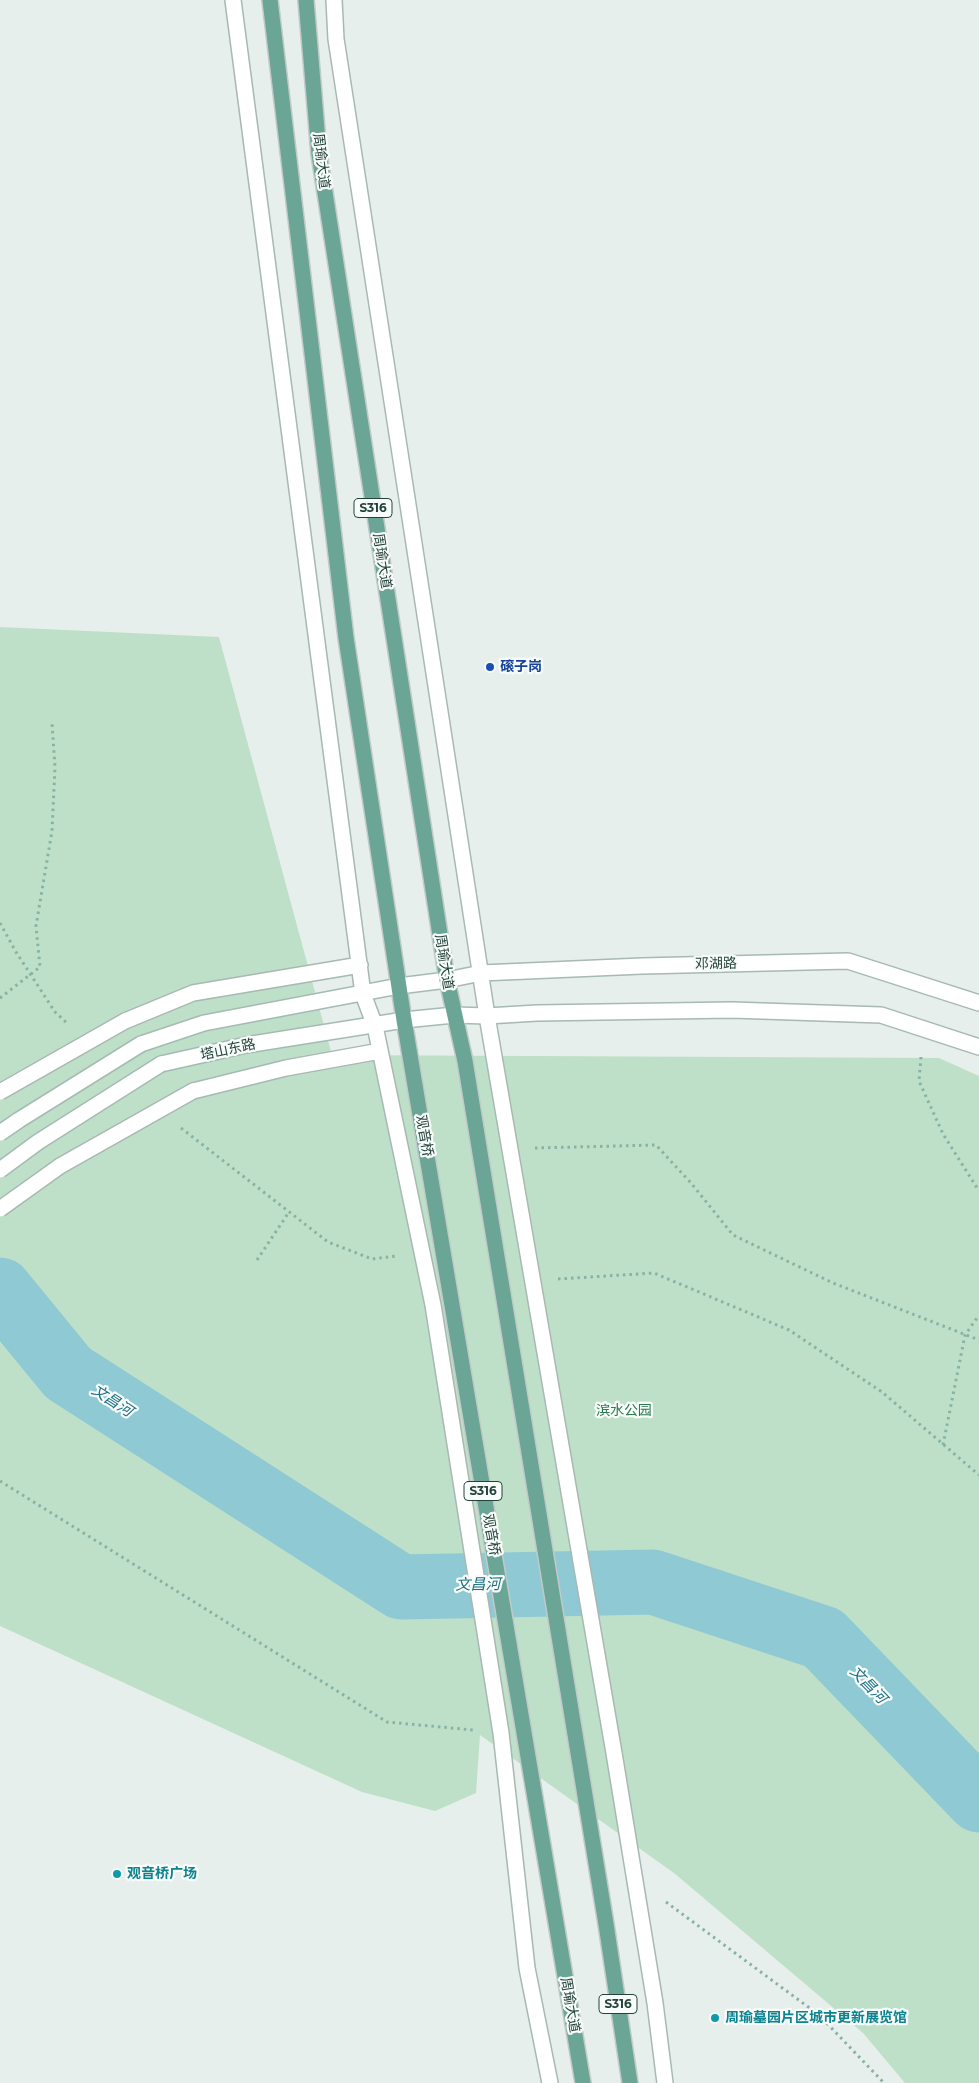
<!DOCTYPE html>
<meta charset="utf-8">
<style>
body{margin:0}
canvas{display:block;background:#e6efeb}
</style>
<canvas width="979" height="2083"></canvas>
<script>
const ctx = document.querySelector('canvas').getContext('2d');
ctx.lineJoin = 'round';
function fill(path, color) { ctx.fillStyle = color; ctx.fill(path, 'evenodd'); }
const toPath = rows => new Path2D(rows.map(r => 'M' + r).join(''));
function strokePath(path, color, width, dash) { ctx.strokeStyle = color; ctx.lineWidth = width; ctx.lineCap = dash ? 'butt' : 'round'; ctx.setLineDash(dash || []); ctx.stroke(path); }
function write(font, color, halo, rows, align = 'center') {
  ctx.font = font + ' Montserrat,"Noto Sans SC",sans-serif'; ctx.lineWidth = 4.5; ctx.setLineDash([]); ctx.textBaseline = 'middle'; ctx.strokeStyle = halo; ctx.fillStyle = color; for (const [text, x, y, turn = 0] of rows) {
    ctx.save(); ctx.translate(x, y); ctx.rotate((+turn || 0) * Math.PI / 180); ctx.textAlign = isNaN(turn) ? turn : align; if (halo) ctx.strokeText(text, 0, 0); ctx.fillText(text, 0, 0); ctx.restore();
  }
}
const green = toPath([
 [0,627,219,637,332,1055,939,1058,979,1076,979,2083,905,2083,863,2033,674,1873,480,1735,476,1793,435,1811,362,1792,0,1626]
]);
const river = toPath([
 [0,1290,68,1373,401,1587,653,1582,823,1638,979,1800]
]);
const path = toPath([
 [0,923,16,952,55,1012,68,1024],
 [0,998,40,967,36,926,52,831,55,767,52,723],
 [921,1057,919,1081,943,1134,979,1191],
 [181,1128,328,1242,372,1259,397,1256],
 [535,1148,656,1145,691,1183,733,1235,833,1283,979,1340],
 [257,1260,289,1212],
 [558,1279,654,1273,789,1330,882,1392,979,1475],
 [943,1445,965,1335,979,1315],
 [0,1481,387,1722,473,1730],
 [666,1902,819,2015,884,2083]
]);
const street = toPath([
 [233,0,363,994,375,1026,433,1305,501,1733,527,1968,550,2083],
 [334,0,336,39,487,1016,614,1753,655,2003,665,2083],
 [447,980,481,973,642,966,848,961,979,1003],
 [487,1016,537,1013,732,1010,881,1015,979,1047],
 [125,1021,193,993,360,965],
 [193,1091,286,1068,380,1051]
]);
const secondary = toPath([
 [141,1044,204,1023,399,986,447,980],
 [161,1064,246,1045,404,1020,454,1015,487,1016]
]);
const primary = toPath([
 [270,0,346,638,404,1020,583,2083],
 [306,0,319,154,447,980,465,1061,606,1924,630,2083]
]);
const streetBridge = toPath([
 [0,1092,125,1021],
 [0,1209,60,1166,193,1091]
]);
const secondaryBridge = toPath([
 [0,1133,19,1120,141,1044],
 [0,1170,38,1142,161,1064]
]);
const markers = [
 [490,667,5,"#1a4fb4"],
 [117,1874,5,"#0f9aa8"],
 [715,2018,5,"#0f9aa8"]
];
const shields = [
 [373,508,38],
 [483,1491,38],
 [618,2004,38]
];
const shieldNames = [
 ["S316",373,508],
 ["S316",483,1491],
 ["S316",618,2004]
];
const streetNames = [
 ["周瑜大道",321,161,83],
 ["周瑜大道",382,561,81],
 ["周瑜大道",444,962,81],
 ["邓湖路",716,964,-1],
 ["塔山东路",228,1050,-12],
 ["观音桥",424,1136,80],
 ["观音桥",491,1535,80],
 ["周瑜大道",570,2005,80]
];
const transitNames = [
 ["磙子岗",500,667]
];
const parkNames = [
 ["滨水公园",624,1411]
];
const cultureNames = [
 ["观音桥广场",127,1874],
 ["周瑜墓园片区城市更新展览馆",725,2018]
];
const waterNames = [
 ["文昌河",112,1401,33],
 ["文昌河",478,1585,-1],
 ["文昌河",868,1685,46]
];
fill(green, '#bfe0c8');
strokePath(river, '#8ec9d4', 65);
strokePath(street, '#a8b8b2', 18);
strokePath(secondary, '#a4bbb3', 18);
strokePath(primary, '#c2cac8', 18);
strokePath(path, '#86b3a5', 3, [2.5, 4]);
strokePath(street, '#fff', 15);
strokePath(secondary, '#fff', 15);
strokePath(primary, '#6aa596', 15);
strokePath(streetBridge, '#a8b8b2', 18, []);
strokePath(secondaryBridge, '#a4bbb3', 18, []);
strokePath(streetBridge, '#fff', 15);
strokePath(secondaryBridge, '#fff', 15);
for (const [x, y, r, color] of markers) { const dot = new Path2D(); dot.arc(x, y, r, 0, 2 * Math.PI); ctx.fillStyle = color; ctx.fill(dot); strokePath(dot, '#f7fbf9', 2); }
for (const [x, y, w] of shields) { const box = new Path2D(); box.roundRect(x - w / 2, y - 9.5, w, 19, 4); ctx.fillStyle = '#f7fbf9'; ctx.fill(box); strokePath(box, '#24423a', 1); }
write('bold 12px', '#24423a', null, shieldNames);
write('14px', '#24423a', '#f7fbf9', streetNames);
write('bold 14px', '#164399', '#f7fbf9', transitNames, 'left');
write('14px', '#2d7a4b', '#f7fbf9', parkNames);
write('bold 14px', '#0d838f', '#f7fbf9', cultureNames, 'left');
write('italic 15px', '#1c6f80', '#f7fbf9', waterNames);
</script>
